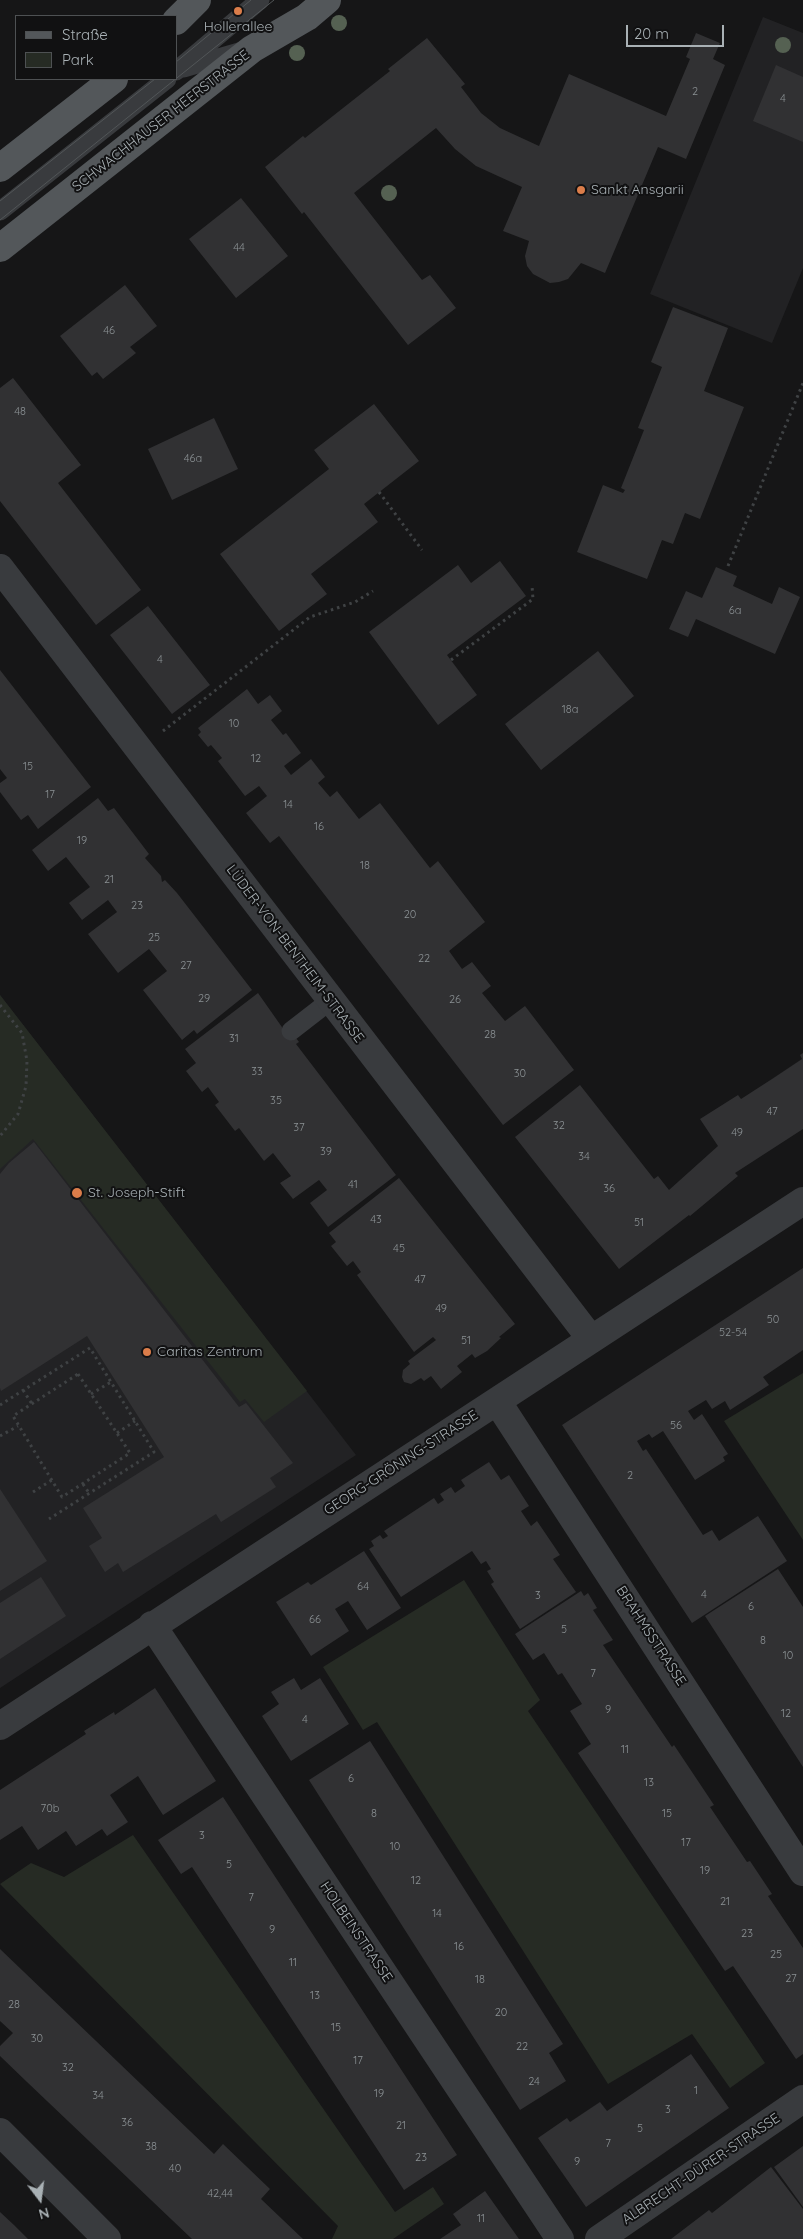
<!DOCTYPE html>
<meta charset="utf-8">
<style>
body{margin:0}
#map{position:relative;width:803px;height:2239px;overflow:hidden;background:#161617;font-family:Quicksand,sans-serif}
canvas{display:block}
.legend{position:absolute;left:15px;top:15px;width:162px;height:65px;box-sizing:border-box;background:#111112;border:1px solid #4e5153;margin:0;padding:6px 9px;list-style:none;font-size:15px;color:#a9b1b5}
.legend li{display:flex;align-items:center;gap:10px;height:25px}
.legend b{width:25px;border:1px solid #4e5153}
.north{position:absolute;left:15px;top:2174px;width:50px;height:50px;-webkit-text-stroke:4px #111112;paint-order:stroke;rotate:165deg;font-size:14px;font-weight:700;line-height:20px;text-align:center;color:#a9b1b5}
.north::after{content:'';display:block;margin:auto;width:18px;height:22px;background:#a9b1b5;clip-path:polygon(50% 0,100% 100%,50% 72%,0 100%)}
.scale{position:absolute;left:626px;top:25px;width:98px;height:22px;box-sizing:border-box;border:2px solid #a9b1b5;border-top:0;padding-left:6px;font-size:15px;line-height:18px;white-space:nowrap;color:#a9b1b5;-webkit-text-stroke:4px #111112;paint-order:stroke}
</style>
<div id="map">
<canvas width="803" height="2239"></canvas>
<ul class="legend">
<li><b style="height:6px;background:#53575a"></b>Straße</li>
<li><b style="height:14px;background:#262b24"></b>Park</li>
</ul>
<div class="north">N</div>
<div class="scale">20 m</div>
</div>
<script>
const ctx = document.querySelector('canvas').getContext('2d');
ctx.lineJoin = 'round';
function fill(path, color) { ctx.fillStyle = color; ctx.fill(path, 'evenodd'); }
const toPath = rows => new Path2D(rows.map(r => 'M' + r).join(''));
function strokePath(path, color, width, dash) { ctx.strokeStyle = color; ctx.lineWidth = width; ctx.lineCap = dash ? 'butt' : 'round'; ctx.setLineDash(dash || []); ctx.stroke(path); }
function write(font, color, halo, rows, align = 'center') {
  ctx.font = font + ' Quicksand,sans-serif'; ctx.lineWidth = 4; ctx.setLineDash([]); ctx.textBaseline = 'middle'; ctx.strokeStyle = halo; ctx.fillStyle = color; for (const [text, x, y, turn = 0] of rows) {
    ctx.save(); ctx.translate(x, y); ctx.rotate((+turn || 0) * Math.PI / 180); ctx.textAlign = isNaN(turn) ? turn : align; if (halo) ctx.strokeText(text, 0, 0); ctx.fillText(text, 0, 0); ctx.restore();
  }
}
const built = toPath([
 [763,17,803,33,803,268,772,343,650,294],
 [0,995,356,1455,0,1688]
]);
const green = toPath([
 [0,995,307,1391,264,1422,245,1399,240,1402,33,1139,0,1169],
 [803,1373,803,1540,724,1421],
 [464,1580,540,1700,528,1711,765,2063,730,2088,692,2034,608,2084,377,1722,363,1730,323,1667],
 [133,1835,395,2212,433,2187,444,2204,393,2239,332,2239,338,2226,0,1884,31,1863,64,1877]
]);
const building = toPath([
 [696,33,720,43,713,59,725,65,686,159,658,147,605,273,581,263,568,279,559,282,550,283,533,274,527,266,525,256,529,241,503,231,522,187,476,166,455,149,436,128,354,193,422,280,430,275,456,308,408,345,304,212,302,214,265,167,303,136,305,138,390,71,388,69,427,38,465,84,461,87,481,113,500,128,539,146,569,74,666,116,690,59,686,57],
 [776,65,803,77,803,142,753,121],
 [241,198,288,256,236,298,189,239],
 [125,285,157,326,130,347,136,353,103,379,97,372,92,376,60,336],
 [673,307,728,328,704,391,744,407,700,519,685,513,673,544,662,540,647,579,577,552,603,485,623,493,625,490,621,488,644,430,638,428,662,367,651,362],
 [13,378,81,465,58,483,141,590,96,625,0,501,0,388],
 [374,404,419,461,364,504,378,522,311,574,327,594,279,631,220,554,329,469,314,450],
 [214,418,238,469,172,500,148,449],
 [500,561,526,596,447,655,477,695,438,725,369,632,458,565,471,583],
 [716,567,737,576,733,586,772,604,779,587,800,597,775,654,696,619,688,637,669,629,686,591,702,598],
 [148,606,210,685,172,714,110,635],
 [598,651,634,696,541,770,505,724],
 [0,670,91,787,38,829,28,815,21,820,0,792,0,783,7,778,0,769],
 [247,689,258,704,270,695,282,711,271,720,283,735,286,733,301,753,284,766,291,775,311,759,325,777,318,783,330,797,337,791,359,819,380,803,430,868,438,861,485,922,449,951,462,969,472,962,491,986,482,993,505,1021,525,1006,574,1070,503,1125,279,836,270,843,246,813,267,796,259,786,245,796,218,761,222,758,211,745,208,747,198,735,201,732,198,728],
 [98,798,108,811,114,808,149,854,145,858,161,876,162,882,165,880,177,893,252,990,197,1034,194,1030,182,1040,143,990,167,971,149,949,118,973,88,934,117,912,108,900,82,920,69,903,90,887,66,857,48,871,32,850],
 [258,993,284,1030,288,1027,299,1042,296,1044,396,1175,328,1227,310,1203,327,1190,319,1180,293,1199,280,1183,291,1176,273,1153,264,1161,239,1128,235,1131,215,1105,219,1102,208,1087,202,1092,186,1071,196,1063,185,1049],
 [803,1053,803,1129,735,1173,738,1176,690,1216,689,1215,619,1269,515,1137,580,1085,654,1179,658,1176,669,1190,718,1146,700,1119,738,1095,741,1099,772,1079,802,1059,800,1055],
 [34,1142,239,1407,246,1403,293,1463,270,1478,276,1487,221,1522,216,1514,123,1572,118,1563,105,1572,89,1546,102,1538,83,1508,164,1457,87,1336,1,1391,0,1388,0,1174,9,1163],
 [399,1178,515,1324,499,1337,501,1338,487,1351,475,1358,472,1354,457,1366,462,1372,441,1389,431,1376,424,1381,421,1378,411,1384,404,1382,402,1377,403,1370,410,1364,408,1361,436,1340,433,1337,414,1352,357,1275,361,1272,353,1261,347,1266,331,1246,336,1242,329,1233],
 [803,1268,803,1350,763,1377,769,1385,730,1410,725,1401,712,1409,706,1400,688,1411,694,1420,702,1414,728,1454,723,1457,725,1461,695,1480,663,1431,652,1438,649,1434,637,1441,643,1451,646,1449,703,1535,712,1530,719,1541,758,1516,787,1561,692,1623,562,1425],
 [489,1462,501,1480,509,1475,529,1506,521,1511,531,1526,537,1521,560,1555,553,1559,576,1592,520,1629,491,1584,494,1582,487,1571,491,1569,486,1561,481,1564,472,1551,401,1597,369,1549,374,1546,371,1541,380,1535,383,1539,388,1536,384,1531,434,1498,438,1504,444,1500,440,1494,451,1487,455,1493,465,1486,461,1480],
 [0,1489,47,1561,0,1591],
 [364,1551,401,1608,367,1630,348,1601,335,1609,349,1631,311,1656,276,1602,308,1582,311,1585],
 [778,1569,803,1607,803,1767,705,1616],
 [41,1577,66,1616,0,1659,0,1603],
 [581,1591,584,1596,588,1593,597,1608,593,1610,613,1640,603,1645,672,1747,674,1745,714,1805,710,1807,747,1862,750,1861,772,1894,768,1896,803,1948,803,2054,796,2059,733,1966,725,1971,578,1753,591,1744,570,1711,582,1704,562,1673,558,1675,544,1653,533,1660,515,1634],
 [294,1678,301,1690,320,1678,349,1724,291,1761,262,1716,279,1704,271,1692],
 [155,1688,216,1781,163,1815,138,1776,110,1795,128,1822,107,1836,102,1829,76,1846,66,1831,38,1850,22,1826,0,1840,0,1790,86,1734,84,1731,114,1712,115,1715],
 [370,1741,563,2044,549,2053,566,2081,520,2110,309,1780],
 [223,1797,457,2155,404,2190,192,1867,181,1874,158,1840],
 [0,1949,214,2154,223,2144,270,2189,261,2199,303,2239,192,2239,27,2082,0,2056,0,2046,13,2033,0,2021],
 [691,2054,729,2108,586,2207,538,2138,567,2118,570,2122,600,2102,607,2111],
 [803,2146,803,2207,774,2167],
 [771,2167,803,2209,803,2239,671,2239,709,2210,712,2213],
 [485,2191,519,2239,440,2239,461,2225,453,2214],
 [0,2212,14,2225,28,2239,0,2239]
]);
const path = toPath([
 [379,492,422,550],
 [728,566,803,383],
 [451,660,533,599,532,586],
 [163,731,310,617,355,602,373,591],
 [0,1005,22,1033,27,1061,26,1086,18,1114,0,1136],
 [78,1374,130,1453,62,1497,13,1416,78,1374],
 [23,1390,32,1404],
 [91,1394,111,1382],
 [0,1405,90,1348,154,1452,49,1519],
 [117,1433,135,1421],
 [0,1436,18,1426],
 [83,1484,89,1493],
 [33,1492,52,1480]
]);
const service = toPath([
 [184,68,242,51],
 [176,71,260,0],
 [0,211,167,79],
 [291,1031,331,1000]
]);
const minor = toPath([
 [0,568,591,1339],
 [497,1401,803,1872],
 [152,1625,560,2239],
 [0,1726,803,1201],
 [0,2132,107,2239],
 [599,2239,803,2099]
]);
const primary = toPath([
 [176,21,197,0],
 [0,168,114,79],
 [0,248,252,49,307,17,327,0]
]);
const tram = toPath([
 [176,62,251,0],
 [0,201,155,79],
 [0,220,274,0]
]);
const trees = [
 [339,23],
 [783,45],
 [297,53],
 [389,193]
];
const markers = [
 [238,11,5,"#db7d4a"],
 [581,190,5,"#db7d4a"],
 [77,1193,6,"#db7d4a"],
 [147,1352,5,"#db7d4a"]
];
const numberNames = [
 ["2",695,92],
 ["4",783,99],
 ["44",239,248],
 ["46",109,331],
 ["48",20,412],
 ["46a",193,459],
 ["6a",735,611],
 ["4",160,660],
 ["18a",570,710],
 ["10",234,724],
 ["12",256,759],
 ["15",28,767],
 ["17",50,795],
 ["14",288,805],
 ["16",319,827],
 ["19",82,841],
 ["18",365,866],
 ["21",109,880],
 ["23",137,906],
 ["20",410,915],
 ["25",154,938],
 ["22",424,959],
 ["27",186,966],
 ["29",204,999],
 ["26",455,1000],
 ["28",490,1035],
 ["31",234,1039],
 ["33",257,1072],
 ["30",520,1074],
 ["35",276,1101],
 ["47",772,1112],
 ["32",559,1126],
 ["37",299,1128],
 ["49",737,1133],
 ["39",326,1152],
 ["34",584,1157],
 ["41",353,1185],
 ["36",609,1189],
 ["43",376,1220],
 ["51",639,1223],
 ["45",399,1249],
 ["47",420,1280],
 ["49",441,1309],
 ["50",773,1320],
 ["52-54",733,1333],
 ["51",466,1341],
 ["56",676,1426],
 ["2",630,1476],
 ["64",363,1587],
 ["4",704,1595],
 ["3",538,1596],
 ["6",751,1607],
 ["66",315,1620],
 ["5",564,1630],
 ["8",763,1641],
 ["10",788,1656],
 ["7",593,1674],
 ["9",608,1710],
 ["12",786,1714],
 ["4",305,1720],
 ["11",625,1750],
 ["6",351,1779],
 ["13",649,1783],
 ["70b",50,1809],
 ["8",374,1814],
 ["15",667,1814],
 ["3",202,1836],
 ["17",686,1843],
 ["10",395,1847],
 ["5",229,1865],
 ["19",705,1871],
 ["12",416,1881],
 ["7",251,1898],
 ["21",725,1902],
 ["14",437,1914],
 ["9",272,1930],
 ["23",747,1934],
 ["16",459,1947],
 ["25",776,1955],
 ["11",293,1963],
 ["27",791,1979],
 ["18",480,1980],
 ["13",315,1996],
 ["28",14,2005],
 ["20",501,2013],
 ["15",336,2028],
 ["30",37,2039],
 ["22",522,2047],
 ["17",358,2061],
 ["32",68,2068],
 ["24",534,2082],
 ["1",696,2091],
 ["19",379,2094],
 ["34",98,2096],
 ["3",668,2110],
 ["36",127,2123],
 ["21",401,2126],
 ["5",640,2129],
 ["7",608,2144],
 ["38",151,2147],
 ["23",421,2158],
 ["9",577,2162],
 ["40",175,2169],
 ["42,44",220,2194],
 ["11",481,2219]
];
const poiNames = [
 ["Hollerallee",238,27,"center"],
 ["Sankt Ansgarii",591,190],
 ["St. Joseph-Stift",88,1193],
 ["Caritas Zentrum",157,1352]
];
const streetNames = [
 ["SCHWACHHAUSER HEERSTRASSE",161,121,-38],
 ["LÜDER-VON-BENTHEIM-STRASSE",295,954,53],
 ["GEORG-GRÖNING-STRASSE",401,1463,-33],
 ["BRAHMSSTRASSE",651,1636,57],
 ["HOLBEINSTRASSE",356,1932,56],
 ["ALBRECHT-DÜRER-STRASSE",701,2169,-34]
];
fill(built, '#222224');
fill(green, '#262b24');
fill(building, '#313133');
strokePath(path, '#3f4244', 3, [2.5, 4]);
strokePath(service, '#393b3e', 19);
strokePath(minor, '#393b3e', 28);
strokePath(primary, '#53575a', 28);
strokePath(tram, '#525658', 1);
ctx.fillStyle = '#556152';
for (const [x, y] of trees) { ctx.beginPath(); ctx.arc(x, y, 8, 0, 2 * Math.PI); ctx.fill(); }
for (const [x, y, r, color] of markers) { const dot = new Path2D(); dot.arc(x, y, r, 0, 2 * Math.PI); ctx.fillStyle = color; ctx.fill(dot); strokePath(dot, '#111112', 2); }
write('11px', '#8b9194', null, numberNames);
write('14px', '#a9b1b5', '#111112', poiNames, 'left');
write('14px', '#a9b1b5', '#111112', streetNames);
</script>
